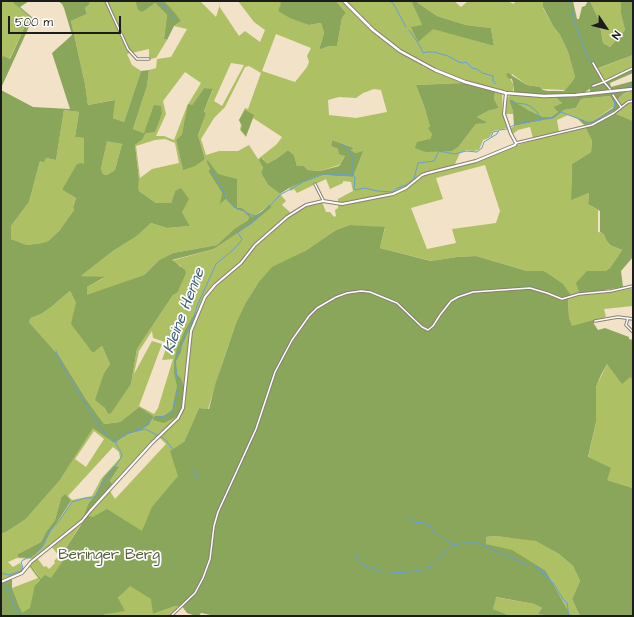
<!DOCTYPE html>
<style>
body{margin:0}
#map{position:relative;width:634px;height:617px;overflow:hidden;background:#f2e2c7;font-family:"Architects Daughter",sans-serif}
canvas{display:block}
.frame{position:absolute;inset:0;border:2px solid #1c1c1c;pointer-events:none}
.north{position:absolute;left:586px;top:8px;width:40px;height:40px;-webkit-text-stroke:3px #fff;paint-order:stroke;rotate:125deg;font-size:11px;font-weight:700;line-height:16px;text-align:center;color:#1c1c1c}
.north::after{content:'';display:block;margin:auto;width:14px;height:18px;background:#1c1c1c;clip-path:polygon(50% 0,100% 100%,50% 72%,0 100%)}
.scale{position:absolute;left:8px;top:16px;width:113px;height:18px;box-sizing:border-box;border:2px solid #1c1c1c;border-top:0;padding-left:5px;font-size:12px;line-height:14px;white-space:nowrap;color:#1c1c1c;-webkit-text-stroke:3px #fff;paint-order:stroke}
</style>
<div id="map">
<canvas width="634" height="617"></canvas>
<div class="frame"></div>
<div class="north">N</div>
<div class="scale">500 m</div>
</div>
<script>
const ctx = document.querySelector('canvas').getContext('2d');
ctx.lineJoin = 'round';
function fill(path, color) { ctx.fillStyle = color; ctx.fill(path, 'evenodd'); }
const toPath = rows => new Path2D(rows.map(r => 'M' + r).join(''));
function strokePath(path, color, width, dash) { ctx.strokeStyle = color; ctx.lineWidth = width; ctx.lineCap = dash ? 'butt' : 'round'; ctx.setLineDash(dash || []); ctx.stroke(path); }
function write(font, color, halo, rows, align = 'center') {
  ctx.font = font + ' "Architects Daughter",sans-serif'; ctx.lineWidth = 3.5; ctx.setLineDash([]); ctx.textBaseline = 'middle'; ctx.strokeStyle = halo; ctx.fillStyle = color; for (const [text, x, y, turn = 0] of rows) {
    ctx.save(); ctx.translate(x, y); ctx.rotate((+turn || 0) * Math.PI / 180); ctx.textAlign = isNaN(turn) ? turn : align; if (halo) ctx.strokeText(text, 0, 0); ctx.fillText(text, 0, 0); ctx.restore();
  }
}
const green = toPath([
 [1,1,11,1,32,19,25,26,9,60,1,63],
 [88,1,135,1,138,9,155,3,167,15,164,39,167,40,156,58,149,59,149,49,127,54,132,65,141,71,124,122,113,118,114,100,88,105,85,84,71,21,87,14,85,8,90,4],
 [164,1,200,1,216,17,221,1,219,6,239,36,245,31,260,42,265,30,254,22,238,1,276,1,282,3,278,11,309,25,321,23,324,33,319,50,329,46,337,46,342,18,346,13,336,1,411,1,422,25,494,46,491,28,466,25,437,16,418,3,417,1,454,1,461,7,468,1,507,1,514,4,515,1,543,1,543,8,553,26,560,35,568,52,575,77,571,83,565,90,542,89,540,87,527,85,512,74,510,78,513,84,513,92,486,87,485,85,484,86,464,80,424,63,422,66,462,83,416,85,425,109,432,134,430,139,459,146,476,124,482,123,485,121,477,117,488,111,499,108,494,99,495,92,502,94,503,114,507,128,493,131,489,138,483,140,479,150,473,151,466,150,460,153,454,166,427,172,422,174,405,187,391,195,402,191,427,174,473,163,517,145,558,133,533,138,530,127,518,130,513,134,510,129,514,126,554,118,564,110,576,108,581,99,610,96,614,103,613,107,593,121,587,122,581,119,585,125,595,122,619,108,616,101,623,94,633,90,633,121,614,113,592,140,591,152,572,164,571,199,589,193,588,204,598,210,598,232,604,233,606,240,610,245,622,250,610,268,605,271,587,271,580,295,612,292,633,288,633,306,604,309,606,317,572,327,569,317,568,299,570,297,544,271,527,271,476,256,457,257,432,261,380,248,385,228,350,225,336,230,258,283,246,302,236,323,222,364,208,409,199,408,184,442,189,464,153,614,175,606,179,606,170,616,104,616,125,590,12,616,20,608,12,588,38,578,29,566,30,564,37,558,44,567,46,566,49,569,55,563,54,561,59,556,51,546,33,559,17,558,8,562,13,567,20,563,24,570,12,577,1,581,1,534,6,532,26,519,60,480,93,427,114,443,129,434,140,431,149,425,139,407,120,422,104,424,86,399,60,357,29,322,31,318,41,314,50,308,70,291,76,303,93,353,102,346,110,364,104,373,104,407,108,414,131,384,137,349,173,295,177,293,181,266,171,261,214,249,253,223,272,207,268,206,252,218,242,208,237,208,218,175,208,160,206,161,210,169,208,171,222,193,221,203,226,199,234,208,244,212,249,217,248,220,234,229,217,245,173,253,159,260,144,275,87,296,87,287,104,278,81,276,113,251,137,236,151,223,167,228,190,226,182,212,175,191,171,203,156,203,139,191,137,187,139,179,135,145,142,140,146,133,162,113,144,133,133,129,147,86,149,70,156,68,157,59,171,57,187,29,174,26,181,21],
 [276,34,311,48,307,56,309,62,307,67,295,82,262,71],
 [231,63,244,65,222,106,214,101],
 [249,66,261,73,248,109,245,108,239,120,241,125,240,130,246,137,253,118,282,137,277,144,258,159,249,145,238,151,219,151,206,155,201,139,214,118,225,107,245,67],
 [185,72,201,83,187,106,174,140,164,136,156,136,166,114,163,101],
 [204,88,213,90,204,111,206,114,198,135,205,159,183,169,176,140,182,134,192,105],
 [374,89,381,90,387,112,356,118,329,115,328,100,339,97,356,98,363,93],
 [568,115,578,119,585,126,559,132,557,120],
 [165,139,175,143,179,163,152,169,140,178,136,146,155,140],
 [332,140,354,148,351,150,356,153,363,152,353,177,320,175,289,188,291,191,294,189,297,193,326,179,330,189,343,183,343,181,351,182,353,191,338,199,338,208,335,210,336,216,334,217,330,212,326,212,322,202,309,205,291,213,282,205,286,201,280,194,268,185,261,173,263,169,260,160,263,158,266,165,276,159,288,150,294,155,297,166,304,166,308,170,320,171,339,165,345,156,338,149,331,146],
 [485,165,500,211,496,223,452,229,456,243,427,249,411,208,443,199,436,178],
 [152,331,153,338,168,343,162,360,173,359,158,408,154,414,139,406,162,344,152,341,134,374,139,351],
 [94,431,104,439,86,467,75,459],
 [159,437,166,444,115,499,110,491],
 [113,447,119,452,120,458,101,479,92,496,72,500,68,496],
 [119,467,110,481,113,485,97,501,89,516,91,517,35,606,35,585,40,580,32,566,41,579,51,579,64,559,64,551,84,519,88,504,95,495,103,478],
 [61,498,71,502,50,533,41,549,18,554,41,542,46,532,55,520],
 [590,1,621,1,621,14,625,30,610,47,603,43,599,20],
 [633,55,633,68,607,80,603,79,597,69],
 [510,95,555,97,562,103,553,107,558,112,551,117,543,117,528,110,511,99,509,101,513,111,513,114,505,114,507,98],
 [64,110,79,112,75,137,84,138,84,164,62,190,76,198,73,206,74,210,59,231,48,241,42,243,27,245,11,239,11,226,29,202,40,161,46,158,56,160],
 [107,140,122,144,115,170,107,175,103,174,101,169],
 [607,364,630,377,633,381,633,488,607,480,588,458,596,422,596,387],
 [495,536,533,540,539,542,559,554,573,566,580,581,572,599,580,616,571,616,546,571,486,544,486,537],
 [495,597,534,604,542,608,538,614,548,616,506,616,506,614,493,609]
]);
const forest = toPath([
 [11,1,29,1,20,7,33,18,1,88,1,63,3,56,10,59,25,26,32,19],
 [58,1,88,1,90,4,85,8,87,14,71,21,85,84,88,105,115,100,113,118,124,122,141,71,149,70,147,86,133,129,144,133,154,105,161,106,162,113,155,132,146,133,142,140,135,145,139,179,138,187,139,191,156,203,171,203,175,191,181,188,189,199,182,212,190,226,167,228,151,223,137,236,113,251,81,276,105,277,87,287,87,295,144,275,159,260,173,253,217,245,234,229,248,220,249,217,244,212,234,208,226,199,220,204,222,193,208,171,210,169,206,161,208,160,218,174,237,179,237,208,242,208,252,217,261,212,269,205,272,207,253,223,214,249,172,260,185,270,186,273,177,293,173,295,137,349,131,384,111,413,108,414,104,407,95,400,104,373,110,364,102,346,93,353,71,324,76,303,70,291,50,308,41,314,31,318,29,322,60,357,86,399,104,424,120,422,139,407,153,416,149,425,140,431,129,434,114,443,93,428,60,480,26,519,6,532,1,534,1,90,33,107,70,109,52,53,72,35,64,8,62,4],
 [64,110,79,112,75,137,84,138,84,164,81,163,77,164,62,190,76,198,73,207,74,210,59,231,48,241,42,243,27,245,11,239,11,226,29,202,40,161,44,162,46,158,56,160],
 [107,141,122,144,115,170,107,175,103,174,101,169],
 [135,1,164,1,175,13,181,21,174,26,167,40,164,39,167,15,155,3,142,12,138,10],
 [276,1,336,1,346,13,342,18,337,46,329,46,319,50,324,33,321,23,309,25,290,18,278,11,281,3],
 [411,1,417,1,418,3,437,16,466,25,491,28,494,46,433,29,418,42,411,27,422,25],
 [543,1,573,1,577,19,579,19,582,7,585,6,588,1,590,1,599,20,603,43,610,47,625,30,621,14,621,1,633,1,633,55,596,69,604,83,633,69,633,73,610,83,611,87,633,81,633,88,590,92,590,89,585,92,561,95,543,95,514,92,513,83,512,79,508,78,506,74,508,73,527,85,540,87,543,90,548,91,564,91,571,83,575,77,568,52,560,35,553,26,543,7],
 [462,83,495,92,494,99,499,108,488,111,477,117,485,121,486,123,476,124,459,146,452,151,426,152,415,148,417,142,430,139,432,134,428,128,430,127,425,109,416,85],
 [204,88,213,89,204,111,206,114,198,135,205,159,195,166,183,170,176,140,182,134,188,104,192,105],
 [631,90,623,94,616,101,619,105,619,108,595,122,585,125,578,119,581,119,587,122,593,121,613,108,614,103,610,96,581,99,576,108,564,110,554,118,514,126,513,111,509,101,511,99,528,110,543,117,551,117,558,112,553,107,562,103,555,97],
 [245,110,254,115,246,136,241,130,242,125,239,120],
 [614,113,633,121,633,257,621,271,623,287,598,291,598,293,580,295,576,283,587,271,605,271,610,268,622,250,610,245,606,240,604,234,600,232,600,211,588,204,589,193,571,200,572,164,591,152,592,140,585,126,601,121],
 [332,140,354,148,351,150,356,153,363,151,363,152,353,177,320,175,289,188,280,194,268,185,261,173,263,168,259,160,262,158,267,164,276,159,288,150,294,155,297,166,304,166,308,170,320,171,339,166,345,156,339,154,338,149,331,146],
 [350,225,385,227,380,248,431,261,457,257,476,256,527,271,544,271,563,284,572,297,568,299,569,317,572,326,594,320,594,324,598,330,605,328,629,337,629,339,633,340,633,381,630,377,622,384,607,364,601,375,596,387,596,422,588,457,611,468,607,480,633,488,633,616,580,616,572,599,580,581,573,566,559,554,536,541,495,536,486,537,486,544,512,550,546,571,571,616,548,616,538,614,542,608,534,604,496,597,493,609,506,614,506,616,216,616,201,613,199,616,196,616,187,613,181,605,179,606,175,606,153,614,151,599,130,586,118,598,125,611,105,614,104,616,1,616,1,581,12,577,12,588,22,613,30,608,35,585,40,580,30,566,31,566,41,579,45,575,51,578,64,559,64,551,84,520,83,519,88,504,95,495,103,478,114,466,119,467,110,481,113,485,97,501,89,516,93,517,107,509,142,531,152,507,178,476,170,451,184,442,199,408,209,409,215,385,236,323,246,302,258,283,272,267,305,251,336,230],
 [194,315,196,315,192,325,190,327,182,345,181,352,176,361,177,374,181,379,184,386,181,409,178,416,164,423,153,420,155,416,164,416,172,410,177,386,174,373,174,362,177,348,186,328],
 [65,494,71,501,50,533,41,549,30,558,18,557,18,554,41,542,46,532,55,520,61,498]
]);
const stream = toPath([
 [158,1,169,10,175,20],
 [389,1,393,3,406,27],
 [571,1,572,13,576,27,590,62],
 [409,30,420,46,423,53,427,52,434,52,448,56,459,62,463,63,466,62,472,68,477,69,482,73,493,76,493,81,496,84],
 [628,87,633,83],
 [511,101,515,103,525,104,530,106,537,112,541,119],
 [491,137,493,132,498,131],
 [342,144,349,150,353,158,353,175],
 [213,172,228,201,237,209,243,210,247,213,257,217],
 [56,351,63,368,100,427,109,438,114,442],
 [137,431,145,429,165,439,173,450,190,467],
 [192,469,196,474,198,479],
 [407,517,414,522,424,523],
 [426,524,429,524,433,531,440,536],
 [445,539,453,544],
 [449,548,454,545,463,543,479,543,527,565],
 [356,554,360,562,365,566,383,572],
 [532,565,536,566,553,583,563,599,567,603,569,616],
 [1,573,9,575,21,571,23,568,21,562,23,560,32,556,43,546,50,531,59,521,72,502,86,498,92,498,96,496,103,483,121,458,122,454,116,444,116,441,127,433,136,431,147,425,152,418,165,416,173,411,178,386,175,361,188,330,193,320,197,306,216,264,234,249,241,241,242,239,238,233,239,231,252,223,257,217,262,214,280,195,303,182,324,174,353,175,355,177,354,189,355,190,365,188,377,191,393,192,397,188,406,185,414,179,418,163,434,161,439,151,455,154,466,151,477,152,482,148,484,142,497,134,499,130,507,129,516,124,553,118,561,112,587,122,593,122,612,110,615,106,614,100,620,94],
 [390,573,408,572,427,569,434,564,446,551],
 [6,582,5,587,9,591,13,603,21,616]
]);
const minor = toPath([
 [106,1,128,49,137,59,149,59],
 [593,63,604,82,593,86],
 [610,89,604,82,633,68],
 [613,95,621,107],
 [516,143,592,125,614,113,628,102,633,101],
 [315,184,323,200],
 [628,318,626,325,633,332],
 [595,321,618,317,633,319],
 [171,616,195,593,203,578,210,559,214,526,218,512,256,429,275,372,292,340,309,316,317,308,336,297,347,293,361,291,370,292,397,303,422,327,428,330,433,326,440,315,451,301,458,297,473,292,530,288,547,293,562,299,579,294,611,291,633,286]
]);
const tertiary = toPath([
 [1,582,22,573,31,562,82,521,90,511,152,443,178,418,183,408,191,331,205,297,215,285,241,263,255,245,287,217,306,205,323,201,342,204,393,194,406,188,422,175,428,173,476,161,515,145,516,143,511,134,504,114,506,93]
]);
const secondary = toPath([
 [344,1,373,30,400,51,435,70,465,82,506,93,544,96,576,95,633,89]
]);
const parkNames = [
 ["Beringer Berg",109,556]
];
const waterNames = [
 ["Kleine Henne",185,311,-69]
];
fill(green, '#adc064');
fill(forest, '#8aa65a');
strokePath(stream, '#659fd4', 1);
strokePath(minor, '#877f72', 3.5);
strokePath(tertiary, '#877f72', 4);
strokePath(secondary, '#877f72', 4.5);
strokePath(minor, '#fff', 1.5);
strokePath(tertiary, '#fff', 2);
strokePath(secondary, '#fff', 2.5);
write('15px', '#565e39', '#fff', parkNames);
write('italic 16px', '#405e78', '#fff', waterNames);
</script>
